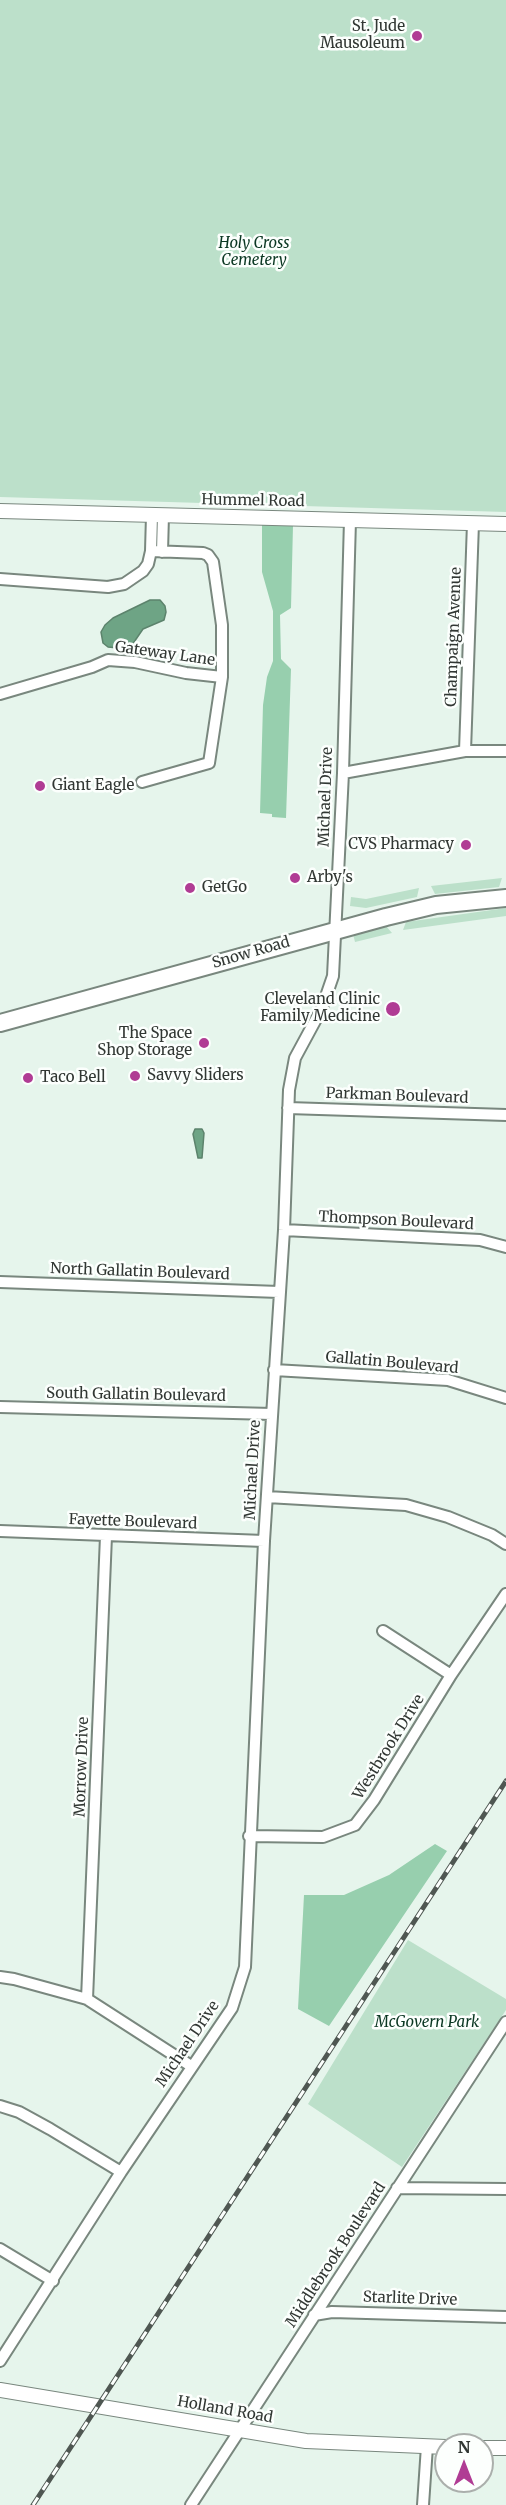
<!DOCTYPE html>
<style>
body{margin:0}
#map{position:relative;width:506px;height:2505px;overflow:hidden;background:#e6f5ec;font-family:Merriweather,serif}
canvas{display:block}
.north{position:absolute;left:434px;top:2433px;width:60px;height:60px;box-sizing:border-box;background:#fcfffd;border:2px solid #abafac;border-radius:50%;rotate:0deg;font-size:16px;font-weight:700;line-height:24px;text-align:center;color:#313733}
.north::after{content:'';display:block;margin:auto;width:21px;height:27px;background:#b03c94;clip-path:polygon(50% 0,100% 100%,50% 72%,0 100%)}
</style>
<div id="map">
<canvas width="506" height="2505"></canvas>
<div class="north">N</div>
</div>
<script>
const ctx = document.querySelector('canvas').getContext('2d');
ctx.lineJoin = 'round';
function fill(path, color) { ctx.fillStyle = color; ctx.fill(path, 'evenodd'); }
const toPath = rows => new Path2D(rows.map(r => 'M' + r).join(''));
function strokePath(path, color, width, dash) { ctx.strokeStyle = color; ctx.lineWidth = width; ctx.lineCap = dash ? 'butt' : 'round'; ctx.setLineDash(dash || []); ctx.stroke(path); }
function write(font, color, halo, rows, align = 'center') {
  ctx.font = font + ' Merriweather,serif'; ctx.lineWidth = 5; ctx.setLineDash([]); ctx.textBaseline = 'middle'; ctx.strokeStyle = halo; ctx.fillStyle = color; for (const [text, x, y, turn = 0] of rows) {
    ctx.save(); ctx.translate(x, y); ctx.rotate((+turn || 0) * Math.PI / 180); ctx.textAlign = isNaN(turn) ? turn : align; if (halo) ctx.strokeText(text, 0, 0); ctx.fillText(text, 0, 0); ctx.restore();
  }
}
const green = toPath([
 [0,0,506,0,506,512,0,497],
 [502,878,499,887,435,894,431,886],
 [419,888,417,897,366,908,350,906,351,897,366,899],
 [506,908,506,916,403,930,406,922],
 [386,926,392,933,355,942,353,934],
 [408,1940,506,1999,506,2010,402,2167,308,2104]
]);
const forest = toPath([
 [262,525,293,525,291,608,280,615,281,659,291,669,286,818,272,817,272,814,260,813,263,705,267,677,273,661,273,611,262,572],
 [435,1844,447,1851,329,2026,298,2009,304,1895,344,1895,389,1875]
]);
const water = toPath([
 [150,600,160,600,165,606,166,612,164,620,143,629,132,645,118,648,108,647,103,643,101,632,105,625,113,618,150,600],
 [195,1129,202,1129,204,1133,202,1158,198,1158,193,1134,195,1129]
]);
const minor = toPath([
 [162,552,163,515],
 [0,579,108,587,124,584,143,571,148,564,151,551,152,515],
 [0,694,92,667,108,660,135,662,186,673,222,677],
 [465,751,473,523],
 [343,773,465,751,506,751],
 [142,782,209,763,222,677,222,625,213,562,208,555,203,553,151,551],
 [288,1108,506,1115],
 [284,1230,480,1240,506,1247],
 [0,1282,279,1292],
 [274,1370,448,1380,506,1398],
 [0,1407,272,1414],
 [267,1497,406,1505,448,1517,492,1535,506,1544],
 [0,1531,264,1541],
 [383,1631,451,1675],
 [249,1836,323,1837,355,1825,374,1800,451,1675,506,1594],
 [0,1977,14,1979,87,1999,191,2066],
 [87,1999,106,1536],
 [0,2106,19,2112,50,2129,121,2172],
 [397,2188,506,2189],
 [0,2249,53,2281],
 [314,2315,332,2312,506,2317],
 [0,2361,121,2172,232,2008,245,1967,264,1541,284,1230,289,1090,295,1058,322,1008,333,976,343,773,350,520],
 [191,2505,506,2022],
 [423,2505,427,2446]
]);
const tertiary = toPath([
 [0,511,506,524],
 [0,2390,306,2441,446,2447],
 [482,2448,506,2448]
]);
const primary = toPath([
 [0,1023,386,917,436,905,506,898]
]);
const rail = toPath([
 [33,2505,506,1781]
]);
const markers = [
 [417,36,6,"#b03c94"],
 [40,786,6,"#b03c94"],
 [466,845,6,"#b03c94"],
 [295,878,6,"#b03c94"],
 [190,888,6,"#b03c94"],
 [393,1009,8,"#b03c94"],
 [204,1043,6,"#b03c94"],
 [135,1076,6,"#b03c94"],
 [28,1078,6,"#b03c94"]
];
const poiNames = [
 ["St. Jude",405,27,"right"],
 ["Mausoleum",405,44,"right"],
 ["Giant Eagle",52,786],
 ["CVS Pharmacy",454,845,"right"],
 ["Arby's",307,878],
 ["GetGo",202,888],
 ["Cleveland Clinic",380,1000,"right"],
 ["Family Medicine",380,1017,"right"],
 ["The Space",192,1034,"right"],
 ["Shop Storage",192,1051,"right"],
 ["Savvy Sliders",147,1076],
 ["Taco Bell",40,1078]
];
const parkNames = [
 ["Holy Cross",254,244],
 ["Cemetery",254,261],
 ["McGovern Park",427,2023]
];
const streetNames = [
 ["Hummel Road",253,501,1],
 ["Champaign Avenue",454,637,-88],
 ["Gateway Lane",165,654,8],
 ["Michael Drive",326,797,-88],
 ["Snow Road",251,953,-16],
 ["Parkman Boulevard",397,1096,2],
 ["Thompson Boulevard",396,1221,3],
 ["North Gallatin Boulevard",140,1272,2],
 ["Gallatin Boulevard",392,1363,5],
 ["South Gallatin Boulevard",136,1395,1],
 ["Michael Drive",253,1470,-87],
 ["Fayette Boulevard",133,1522,2],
 ["Westbrook Drive",389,1747,-58],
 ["Morrow Drive",82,1767,-88],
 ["Michael Drive",188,2044,-56],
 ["Middlebrook Boulevard",336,2255,-57],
 ["Starlite Drive",410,2299,2],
 ["Holland Road",225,2410,10]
];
fill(green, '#bce0ca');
fill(forest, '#97cfae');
fill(water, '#6ea485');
strokePath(water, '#5c836c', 1.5);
strokePath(minor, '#79877e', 14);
strokePath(tertiary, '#79877e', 16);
strokePath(primary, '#79877e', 20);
strokePath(minor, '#fff', 10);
strokePath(tertiary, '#fff', 14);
strokePath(primary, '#fff', 16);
strokePath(rail, '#4f5752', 5);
strokePath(rail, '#fcfffd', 3, [9]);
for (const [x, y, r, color] of markers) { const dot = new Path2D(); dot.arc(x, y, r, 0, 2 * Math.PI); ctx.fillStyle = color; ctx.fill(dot); strokePath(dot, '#fcfffd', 2); }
write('15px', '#313733', '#fcfffd', poiNames, 'left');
write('italic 15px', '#0a3722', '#fcfffd', parkNames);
write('15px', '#313733', '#fcfffd', streetNames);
</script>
